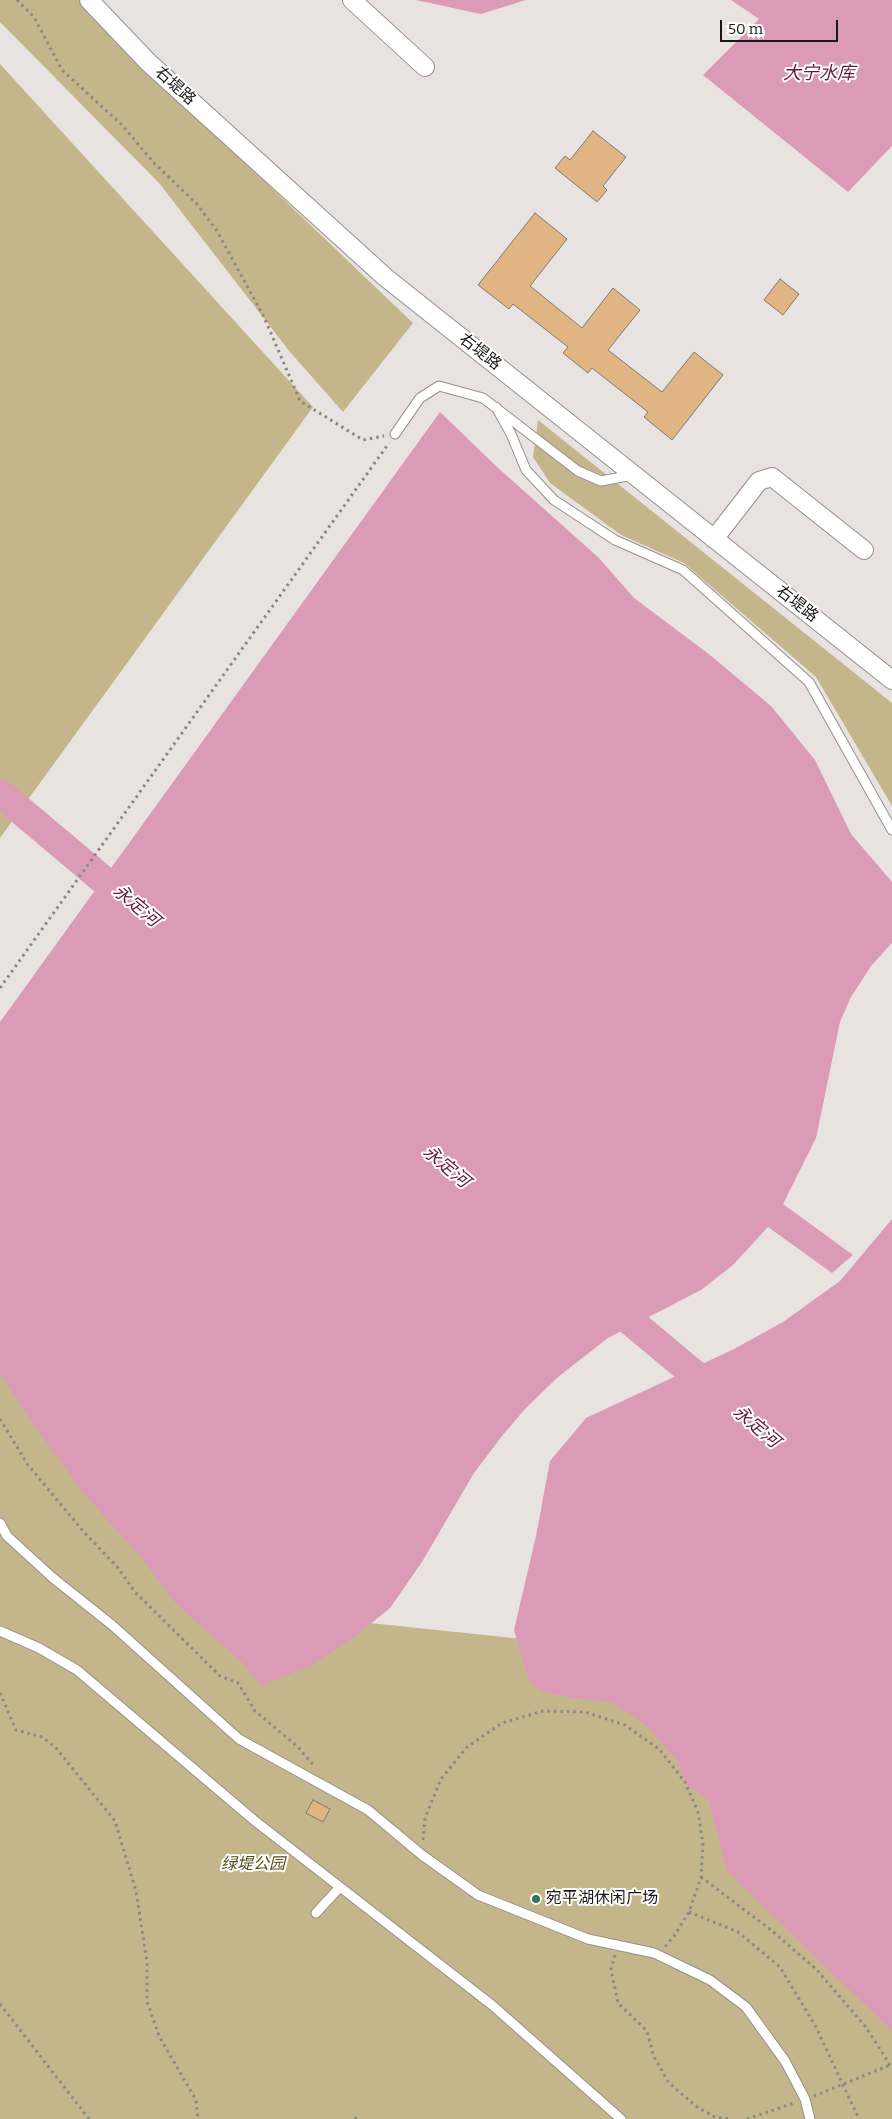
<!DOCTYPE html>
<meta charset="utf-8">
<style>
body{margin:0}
#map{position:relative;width:892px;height:2119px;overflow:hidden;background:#e8e3e1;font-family:Bitter,serif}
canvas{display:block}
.scale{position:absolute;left:720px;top:20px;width:118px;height:22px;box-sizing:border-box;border:2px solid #1a1818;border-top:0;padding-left:6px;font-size:15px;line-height:18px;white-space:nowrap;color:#1a1818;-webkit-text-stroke:4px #fff;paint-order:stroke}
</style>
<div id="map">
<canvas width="892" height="2119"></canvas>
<div class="scale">50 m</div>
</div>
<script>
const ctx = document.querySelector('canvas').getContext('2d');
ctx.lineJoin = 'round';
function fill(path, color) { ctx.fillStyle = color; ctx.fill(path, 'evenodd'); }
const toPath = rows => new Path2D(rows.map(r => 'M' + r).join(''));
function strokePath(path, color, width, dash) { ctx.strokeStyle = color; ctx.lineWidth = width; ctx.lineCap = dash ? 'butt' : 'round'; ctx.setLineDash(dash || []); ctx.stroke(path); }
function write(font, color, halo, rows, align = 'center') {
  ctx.font = font + ' Bitter,"Noto Sans SC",serif'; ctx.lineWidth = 4; ctx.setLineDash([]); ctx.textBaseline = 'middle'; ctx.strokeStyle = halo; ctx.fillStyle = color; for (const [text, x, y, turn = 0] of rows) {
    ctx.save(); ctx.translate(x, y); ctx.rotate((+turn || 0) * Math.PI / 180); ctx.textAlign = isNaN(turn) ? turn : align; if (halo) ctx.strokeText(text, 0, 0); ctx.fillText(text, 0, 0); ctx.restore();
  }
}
const green = toPath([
 [0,0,80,0,146,68,413,323,343,412,290,352,159,183,0,22],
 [0,64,313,407,0,838],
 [538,420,892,703,892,806,816,677,684,563,621,535,550,483,533,457],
 [0,1279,256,1611,551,1642,753,1791,892,1960,892,2119,0,2119]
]);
const water = toPath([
 [416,0,526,0,481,14],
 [731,0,892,0,892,146,848,192,703,75,759,19],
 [440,412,496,466,599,558,634,598,710,655,771,706,815,760,851,834,892,882,892,943,871,966,851,997,840,1022,816,1138,783,1204,853,1255,832,1273,768,1227,733,1265,701,1290,608,1338,558,1377,525,1409,502,1436,474,1473,422,1562,390,1608,353,1638,312,1665,261,1686,243,1663,176,1604,140,1556,84,1494,33,1424,0,1373,0,1022],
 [892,1219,892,2031,727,1871,709,1801,685,1782,678,1762,646,1725,612,1702,572,1698,540,1691,529,1681,514,1630,536,1536,550,1461,586,1418,734,1349,783,1322,840,1281]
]);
const river = toPath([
 [0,793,133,905],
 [604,1299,718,1394]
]);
const building = toPath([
 [593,131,626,157,603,186,607,190,597,202,555,168,565,156,570,160,593,131],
 [535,213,567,239,530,286,582,328,613,288,640,310,608,350,662,392,694,352,723,375,672,440,644,417,648,412,592,368,588,373,563,353,568,347,513,304,509,309,478,285,535,213],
 [780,279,799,294,783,315,764,300,780,279],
 [313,1800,330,1809,323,1822,306,1813,313,1800]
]);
const path = toPath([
 [17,0,34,17,62,70,122,125,154,163,197,204,217,231,264,317,300,401,363,440,384,436],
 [0,988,389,443],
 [0,1419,28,1465,83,1531,118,1568,135,1592,220,1676,238,1683,255,1711,298,1747,314,1766],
 [0,1693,16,1730,42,1737,56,1748,115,1821,136,1891,147,1962,147,2001,159,2036,196,2100,198,2119],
 [423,1840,425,1818,441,1779,467,1747,502,1723,543,1711,585,1712,625,1725,659,1749,685,1782,698,1812,703,1844,701,1877,689,1912,674,1936,665,1947],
 [701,1877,771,1930,816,1969,865,2026,892,2068],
 [689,1912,738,1932,780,1967,816,2027,859,2119],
 [615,1955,611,1969,618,2003,647,2031,654,2057,669,2083,697,2107,715,2117,729,2119],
 [0,2004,89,2119],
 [814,2096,890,2065],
 [355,2119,359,2114],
 [747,2119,794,2103]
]);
const service = toPath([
 [496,407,511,434,526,470,554,500,615,540,683,570,809,682,892,830],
 [395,434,420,398,439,386,483,398,578,471,601,481,633,475],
 [0,1523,7,1536,53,1578,112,1625,239,1739,368,1810,422,1855,478,1895,588,1939,654,1953,710,1980,746,2007,785,2061,805,2099,810,2119],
 [0,1631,39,1648,77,1670,255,1821,492,2005,621,2119],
 [316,1913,340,1887]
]);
const minor = toPath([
 [89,0,148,62,385,277,892,680],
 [352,0,425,67],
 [714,539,759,481,772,477,864,550]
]);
const markers = [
 [536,1899,5,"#38745f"]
];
const streetNames = [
 ["右堤路",175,86,42],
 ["右堤路",480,352,38],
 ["右堤路",797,604,38]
];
const parkNames = [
 ["绿堤公园",253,1865]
];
const poiNames = [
 ["宛平湖休闲广场",546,1899]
];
const waterNames = [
 ["大宁水库",819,74],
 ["永定河",136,906,40],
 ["永定河",446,1167,40],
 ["永定河",756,1427,40]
];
fill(green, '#c4b68a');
fill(water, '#db9bb6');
strokePath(river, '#db9bb6', 29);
fill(building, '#e1b483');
strokePath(building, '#7c7976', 1);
strokePath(service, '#94908e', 11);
strokePath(minor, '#94908e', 20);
strokePath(path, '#8b8786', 3, [2.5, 4]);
strokePath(service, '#fff', 9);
strokePath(minor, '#fff', 18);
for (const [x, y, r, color] of markers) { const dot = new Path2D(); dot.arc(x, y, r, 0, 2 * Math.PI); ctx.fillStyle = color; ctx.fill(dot); strokePath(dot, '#fff', 2); }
write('16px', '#1a1818', '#fff', streetNames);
write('italic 16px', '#594b1c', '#fff', parkNames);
write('16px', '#1a1818', '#fff', poiNames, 'left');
write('italic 18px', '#651c41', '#fff', waterNames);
</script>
